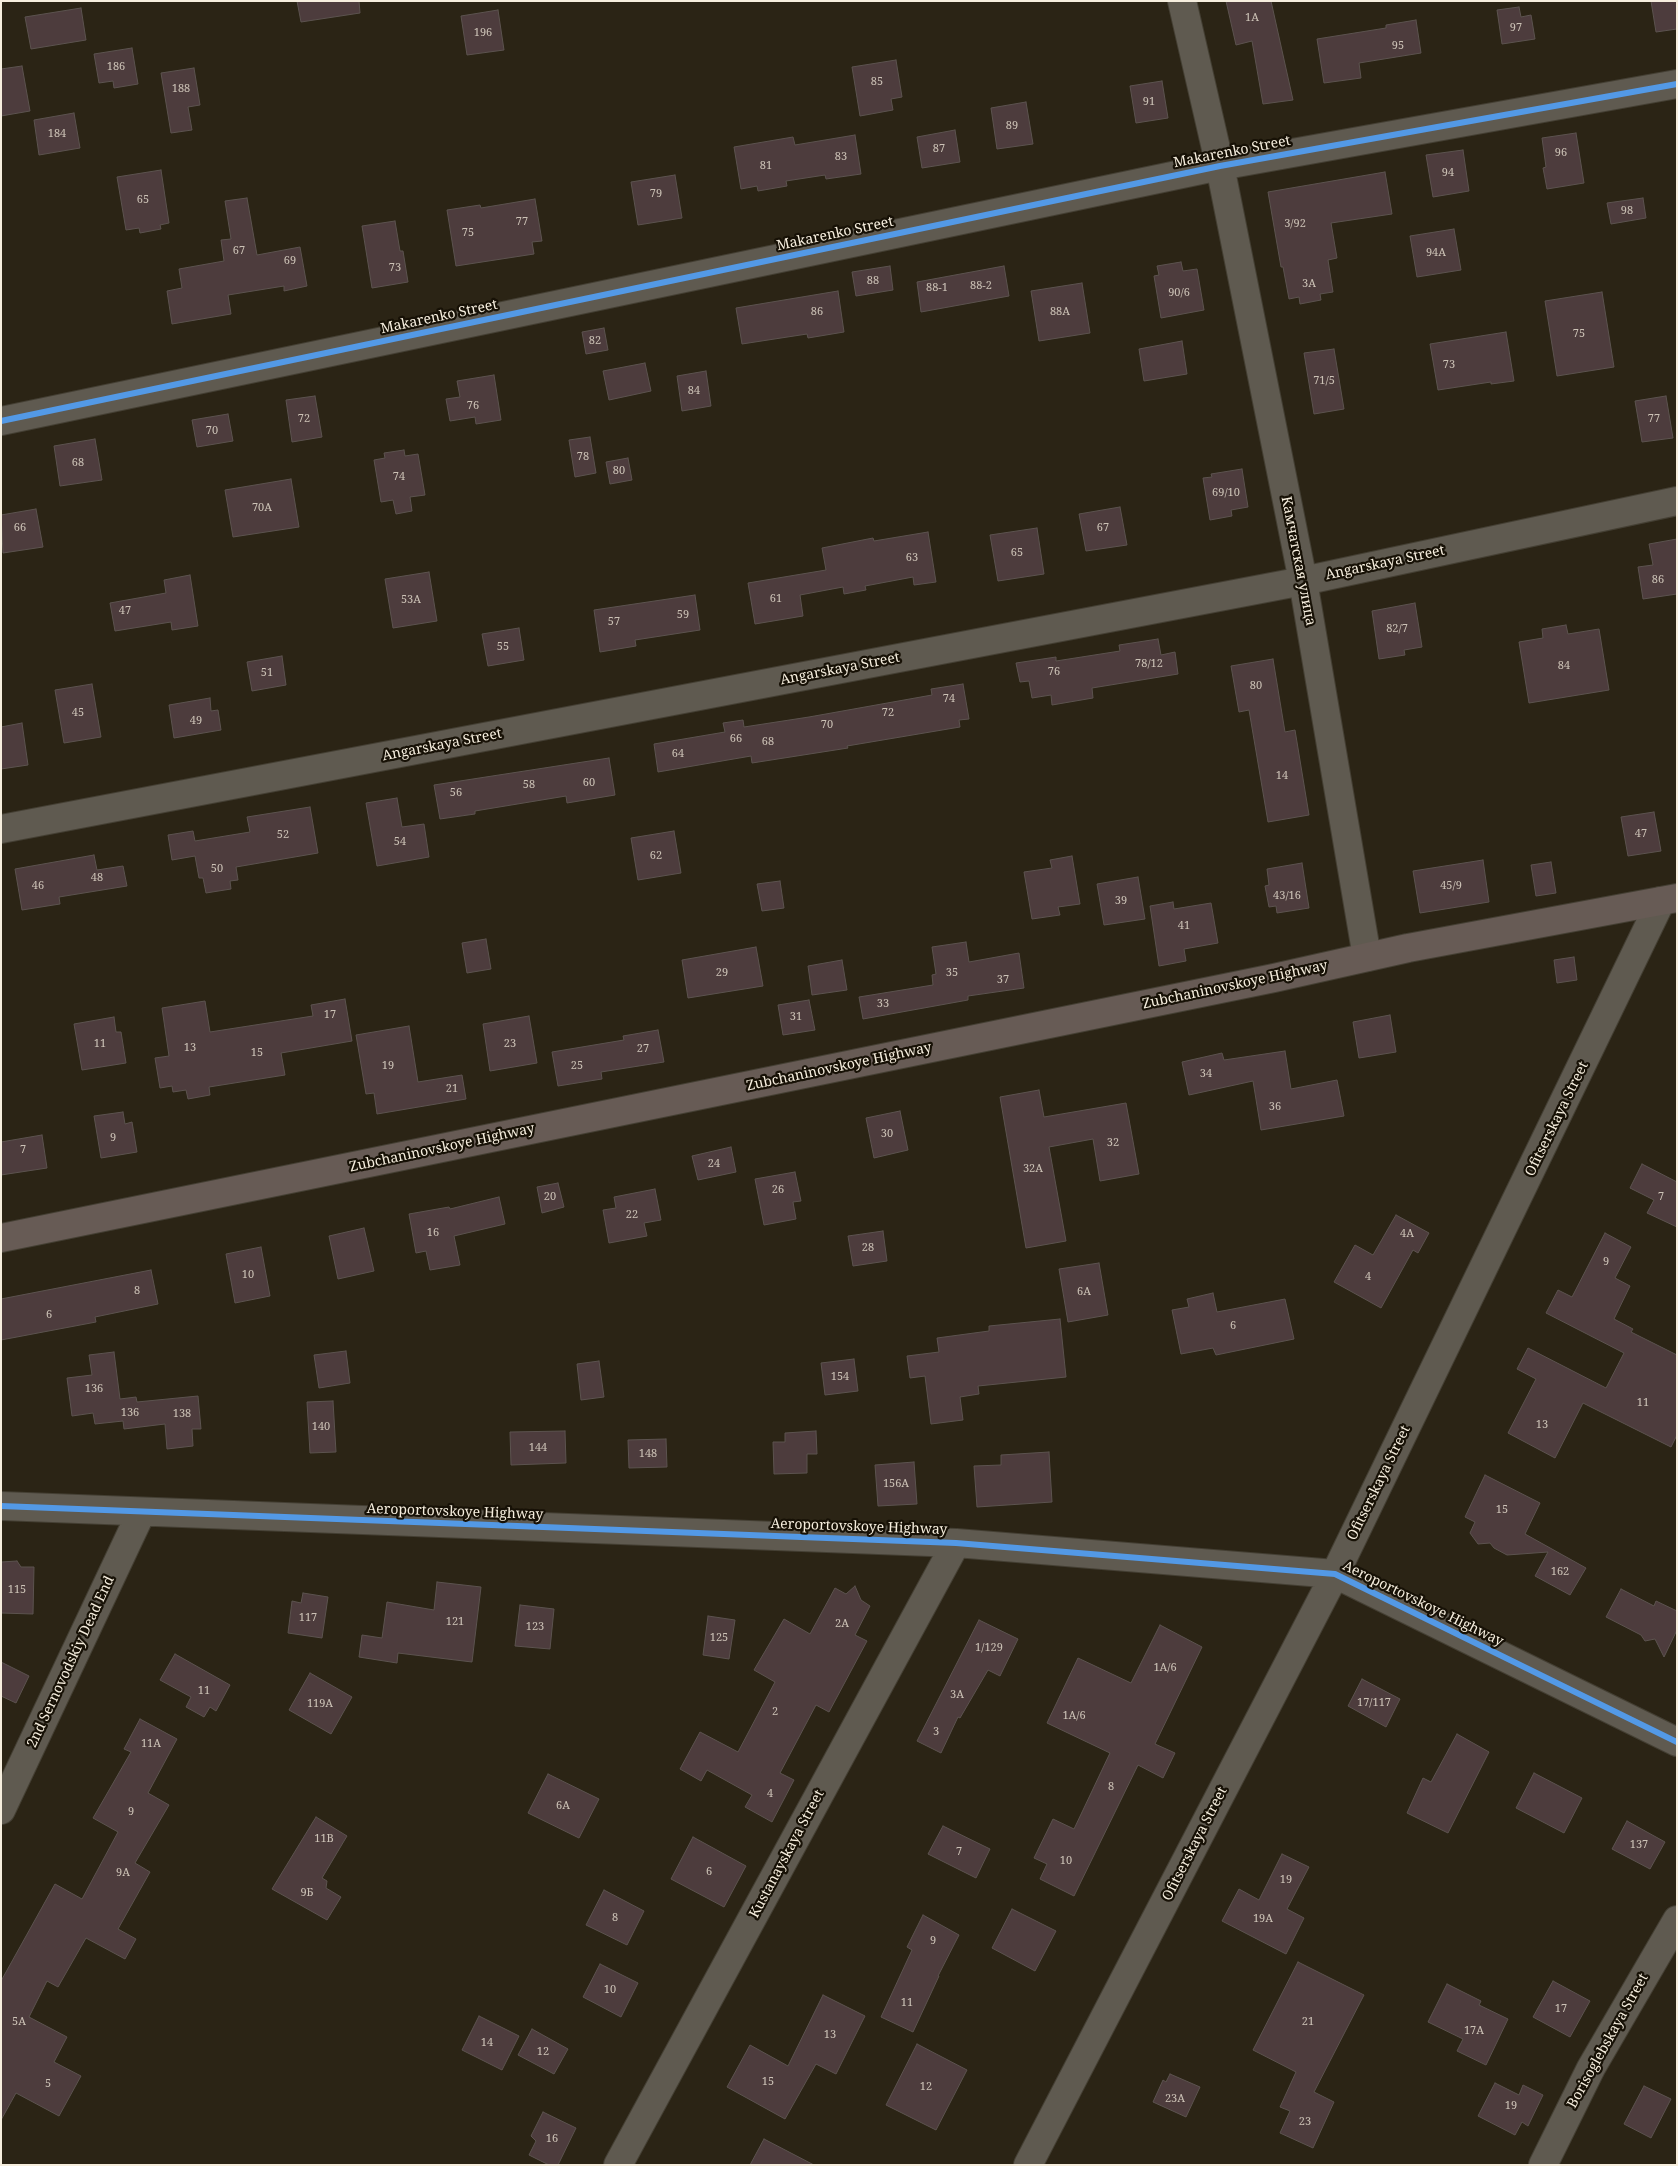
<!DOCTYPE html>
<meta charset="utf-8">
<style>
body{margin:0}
#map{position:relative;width:1678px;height:2166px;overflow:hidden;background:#2b2415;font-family:"Noto Serif",serif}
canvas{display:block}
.frame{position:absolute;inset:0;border:2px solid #f6eede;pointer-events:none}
</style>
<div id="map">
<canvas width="1678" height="2166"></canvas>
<div class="frame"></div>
</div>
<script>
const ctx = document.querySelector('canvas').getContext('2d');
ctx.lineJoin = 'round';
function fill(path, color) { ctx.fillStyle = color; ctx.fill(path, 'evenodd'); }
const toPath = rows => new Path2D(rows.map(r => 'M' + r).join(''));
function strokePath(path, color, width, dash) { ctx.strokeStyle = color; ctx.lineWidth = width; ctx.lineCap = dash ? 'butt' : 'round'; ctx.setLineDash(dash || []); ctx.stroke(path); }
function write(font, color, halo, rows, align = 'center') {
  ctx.font = font + ' "Noto Serif",serif'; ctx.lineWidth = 4.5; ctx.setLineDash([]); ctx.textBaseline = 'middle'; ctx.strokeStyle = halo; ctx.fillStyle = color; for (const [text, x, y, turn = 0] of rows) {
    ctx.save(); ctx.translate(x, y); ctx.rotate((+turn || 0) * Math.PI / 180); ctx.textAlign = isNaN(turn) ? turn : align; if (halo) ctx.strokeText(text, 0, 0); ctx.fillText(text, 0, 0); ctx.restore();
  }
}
const building = toPath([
 [297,1,359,1,360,13,301,22,297,1],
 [1226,1,1271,1,1293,100,1263,104,1252,41,1236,45,1226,1],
 [1651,1,1677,1,1677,29,1656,32,1651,1],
 [1519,7,1521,17,1531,15,1535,39,1502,44,1497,10,1519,7],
 [81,8,86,40,31,49,25,17,81,8],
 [498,10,504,50,467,55,461,16,498,10],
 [1416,20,1421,53,1359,63,1361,78,1324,83,1317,39,1386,28,1386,25,1416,20],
 [132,48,138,84,114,88,113,81,99,83,94,54,132,48],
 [896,60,902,97,891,99,893,110,860,116,852,67,896,60],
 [22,66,30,111,1,116,1,69,22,66],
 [194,68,200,105,188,107,192,130,171,133,161,73,194,68],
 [1162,81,1168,118,1136,123,1130,86,1162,81],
 [1026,102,1033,144,997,149,991,108,1026,102],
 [74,113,80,148,39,155,34,120,74,113],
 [955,130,960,162,922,168,917,137,955,130],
 [1576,133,1584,183,1547,189,1543,168,1546,167,1542,138,1576,133],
 [855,135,861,174,826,179,825,175,786,181,787,186,758,191,757,186,741,189,734,147,793,137,795,145,855,135],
 [1463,150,1469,191,1433,197,1426,155,1463,150],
 [161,170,169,223,160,225,161,229,140,233,139,228,126,230,117,177,161,170],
 [1385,172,1392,214,1331,223,1337,258,1328,260,1333,292,1320,294,1321,300,1300,304,1299,297,1289,299,1283,267,1281,267,1268,192,1385,172],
 [675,175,682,218,638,225,631,182,675,175],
 [247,198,257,255,300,247,307,286,284,291,284,286,228,295,231,314,172,324,167,291,182,288,179,269,224,261,221,240,231,239,225,201,247,198],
 [1643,198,1646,218,1611,224,1607,203,1643,198],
 [535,199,542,241,532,242,534,254,456,266,447,210,480,205,481,208,535,199],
 [395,221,400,251,403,251,408,282,372,288,362,226,395,221],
 [1454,229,1461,270,1417,277,1410,236,1454,229],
 [1181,262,1183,271,1197,269,1204,310,1161,318,1154,276,1159,275,1157,266,1181,262],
 [890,266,893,290,856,296,852,272,890,266],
 [1004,266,1009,296,921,312,917,282,1004,266],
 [1082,283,1090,333,1039,341,1031,291,1082,283],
 [838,291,844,332,808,338,807,334,742,344,736,308,838,291],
 [1602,292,1614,367,1557,376,1545,301,1602,292],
 [604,328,608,350,586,354,582,332,604,328],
 [1506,332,1514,381,1491,384,1491,382,1438,390,1430,344,1506,332],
 [1182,341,1187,374,1144,381,1139,349,1182,341],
 [1334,349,1344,409,1314,414,1304,353,1334,349],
 [645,363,651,391,609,400,603,371,645,363],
 [706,371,711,406,682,411,677,376,706,371],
 [494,375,501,420,476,424,475,417,450,421,446,399,460,397,457,381,494,375],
 [315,396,322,437,292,442,286,400,315,396],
 [1666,396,1673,438,1642,442,1635,401,1666,396],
 [228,414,233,441,197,447,192,420,228,414],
 [590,437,596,473,575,477,569,440,590,437],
 [95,439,102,480,60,486,54,446,95,439],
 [404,450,405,456,418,454,425,495,410,497,412,511,396,514,393,500,381,502,374,460,385,458,384,453,404,450],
 [628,458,632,480,610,484,606,462,628,458],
 [1242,469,1248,507,1231,510,1232,516,1210,520,1203,478,1212,477,1211,474,1242,469],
 [291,479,299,527,233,537,225,490,291,479],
 [1120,507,1127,545,1086,551,1079,514,1120,507],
 [36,509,43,547,3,553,1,515,36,509],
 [1037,528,1044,574,998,581,990,535,1037,528],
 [928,532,936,582,914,585,913,577,865,586,866,590,844,594,843,587,800,595,803,616,755,624,748,583,826,570,822,548,873,538,874,541,928,532],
 [1677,539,1677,594,1643,599,1638,567,1653,565,1649,544,1677,539],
 [429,572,437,621,393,628,385,579,429,572],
 [190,575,198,626,172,630,171,622,115,631,110,603,166,593,164,580,190,575],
 [695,595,700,630,635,640,636,646,600,652,594,610,695,595],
 [1415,603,1422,647,1404,650,1405,655,1379,659,1372,611,1415,603],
 [1566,625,1568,634,1599,629,1609,690,1529,703,1519,642,1543,638,1542,629,1566,625],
 [519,628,524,660,488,666,482,634,519,628],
 [1158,639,1161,655,1175,652,1178,674,1092,688,1093,698,1052,705,1051,695,1032,698,1029,681,1020,682,1016,663,1056,657,1056,661,1120,651,1119,645,1158,639],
 [282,656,286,685,252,691,247,662,282,656],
 [1273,659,1285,732,1295,730,1309,815,1268,822,1249,710,1239,712,1231,666,1273,659],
 [92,684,101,737,64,743,55,690,92,684],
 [963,684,969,719,959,720,960,727,847,746,848,748,752,763,751,756,658,772,654,744,725,732,723,723,743,720,744,727,809,717,932,695,931,689,963,684],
 [210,698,211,711,218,710,221,730,174,738,169,705,210,698],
 [22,723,28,765,1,769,1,727,22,723],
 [609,758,615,795,567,803,566,796,475,811,475,814,440,819,434,785,609,758],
 [397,798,402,827,424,824,429,857,377,866,366,803,397,798],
 [310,807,318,853,236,867,238,880,230,881,231,889,206,893,203,878,199,878,195,856,172,860,168,835,193,831,195,841,250,832,247,817,310,807],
 [1654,812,1661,851,1628,856,1621,817,1654,812],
 [674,831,681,873,638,880,631,838,674,831],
 [94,855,97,870,123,866,127,886,59,897,60,904,22,910,15,869,94,855],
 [1072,856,1080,904,1058,907,1060,915,1032,919,1024,872,1052,868,1050,860,1072,856],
 [1483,860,1489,902,1420,913,1413,871,1483,860],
 [1551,862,1556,893,1536,896,1531,865,1551,862],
 [1302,863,1309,908,1277,913,1276,906,1269,907,1265,886,1269,885,1267,869,1302,863],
 [1138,877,1145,919,1104,925,1097,884,1138,877],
 [780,881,784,908,762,911,757,884,780,881],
 [1173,902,1174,909,1211,903,1218,943,1184,949,1186,961,1159,966,1150,906,1173,902],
 [486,939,491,969,467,973,462,943,486,939],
 [966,942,969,962,1019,953,1024,988,968,996,968,1000,863,1019,859,997,933,985,932,975,936,974,932,947,966,942],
 [756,947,763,986,688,998,682,960,756,947],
 [1574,957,1577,980,1557,983,1554,960,1574,957],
 [842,960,847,990,812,995,808,966,842,960],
 [345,999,352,1041,281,1053,285,1075,209,1087,210,1095,188,1099,186,1090,173,1092,172,1086,160,1088,155,1058,169,1056,162,1008,205,1001,210,1032,313,1016,311,1005,345,999],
 [809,1000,815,1030,783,1035,778,1005,809,1000],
 [1390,1015,1396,1052,1359,1058,1353,1022,1390,1015],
 [529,1016,537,1063,490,1071,483,1024,529,1016],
 [114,1017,116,1032,121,1032,126,1063,82,1070,74,1024,114,1017],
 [409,1026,418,1082,462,1075,466,1099,377,1114,374,1093,366,1094,356,1035,409,1026],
 [658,1030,664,1062,601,1072,602,1079,558,1086,552,1052,624,1040,623,1036,658,1030],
 [1285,1051,1291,1089,1337,1080,1344,1116,1261,1130,1253,1081,1189,1095,1182,1062,1222,1053,1224,1060,1285,1051],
 [1039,1090,1044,1117,1126,1103,1139,1174,1100,1181,1093,1139,1049,1147,1066,1241,1026,1248,1000,1097,1039,1090],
 [900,1111,908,1150,874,1158,866,1118,900,1111],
 [123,1112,125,1124,132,1122,137,1152,101,1158,94,1116,123,1112],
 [42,1135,47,1168,1,1175,1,1142,42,1135],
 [731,1147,736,1172,698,1180,692,1156,731,1147],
 [1642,1164,1677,1182,1677,1227,1647,1213,1654,1200,1630,1188,1642,1164],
 [795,1172,801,1201,793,1202,796,1219,764,1225,755,1179,795,1172],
 [558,1183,564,1207,542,1213,537,1187,558,1183],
 [655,1189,661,1220,644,1223,647,1236,609,1243,603,1210,616,1208,614,1197,655,1189],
 [499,1197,505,1224,454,1236,460,1265,430,1270,426,1251,416,1253,409,1214,449,1207,450,1209,499,1197],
 [1396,1215,1429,1233,1418,1253,1413,1250,1381,1308,1334,1282,1355,1245,1373,1255,1396,1215],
 [364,1228,374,1271,338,1279,329,1236,364,1228],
 [883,1231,887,1261,853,1266,848,1236,883,1231],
 [1605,1233,1631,1247,1615,1278,1630,1286,1614,1319,1633,1329,1631,1332,1677,1355,1677,1435,1671,1447,1583,1403,1555,1458,1508,1433,1536,1379,1517,1369,1528,1348,1606,1388,1624,1353,1546,1313,1558,1290,1572,1297,1605,1233],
 [261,1247,270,1296,235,1303,226,1254,261,1247],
 [1099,1263,1108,1315,1068,1322,1059,1269,1099,1263],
 [151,1270,158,1304,95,1317,96,1322,1,1340,1,1299,151,1270],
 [1213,1293,1217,1312,1285,1299,1294,1339,1216,1355,1213,1348,1181,1354,1172,1310,1189,1307,1187,1299,1213,1293],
 [1060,1319,1066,1377,978,1386,979,1394,960,1397,963,1420,931,1424,925,1376,910,1378,907,1356,939,1352,937,1338,989,1331,989,1326,1060,1319],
 [346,1351,350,1383,319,1388,314,1355,346,1351],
 [114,1352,120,1399,136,1397,137,1402,198,1396,201,1429,192,1429,193,1446,167,1449,165,1424,124,1429,123,1421,95,1424,93,1413,72,1416,67,1378,92,1375,89,1355,114,1352],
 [854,1359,858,1391,825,1395,821,1363,854,1359],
 [599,1361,604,1397,581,1400,577,1364,599,1361],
 [333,1401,336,1452,310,1453,307,1402,333,1401],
 [565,1431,566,1463,511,1465,510,1432,565,1431],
 [816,1431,817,1454,807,1454,807,1473,774,1474,773,1442,785,1442,785,1433,816,1431],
 [666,1439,667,1467,629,1468,628,1440,666,1439],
 [1049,1452,1052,1502,977,1507,974,1466,1001,1465,1001,1455,1049,1452],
 [914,1462,917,1504,878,1506,875,1465,914,1462],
 [1485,1475,1540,1503,1525,1534,1586,1568,1570,1595,1535,1576,1548,1552,1507,1555,1494,1548,1490,1543,1478,1544,1470,1533,1475,1522,1465,1517,1485,1475],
 [17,1561,21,1567,34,1567,33,1614,1,1613,1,1562,17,1561],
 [437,1582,481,1587,472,1662,398,1653,397,1663,359,1657,362,1635,382,1638,387,1602,434,1610,437,1582],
 [855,1586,861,1600,870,1606,855,1635,867,1641,829,1712,816,1705,780,1773,794,1780,772,1822,745,1807,752,1795,707,1770,701,1781,680,1769,700,1732,738,1752,775,1682,754,1670,784,1619,810,1634,835,1588,846,1594,855,1586],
 [1621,1589,1654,1606,1656,1601,1677,1611,1677,1630,1664,1657,1655,1639,1645,1641,1641,1635,1606,1617,1621,1589],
 [303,1593,328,1597,322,1638,288,1633,292,1601,301,1603,303,1593],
 [520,1605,554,1609,550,1649,515,1646,520,1605],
 [708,1616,735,1620,729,1659,703,1655,708,1616],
 [979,1620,1018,1639,1000,1676,988,1670,960,1718,958,1717,941,1753,917,1741,979,1620],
 [1160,1625,1202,1647,1155,1744,1175,1753,1163,1778,1138,1765,1074,1896,1040,1879,1047,1864,1034,1858,1053,1819,1074,1829,1110,1753,1047,1723,1078,1658,1131,1683,1160,1625],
 [175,1654,230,1685,216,1711,210,1707,204,1717,186,1707,191,1697,160,1680,175,1654],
 [1,1662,29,1676,16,1703,1,1696,1,1662],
 [310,1673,352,1697,331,1734,289,1710,310,1673],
 [1362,1679,1400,1699,1386,1727,1348,1706,1362,1679],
 [140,1719,177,1739,148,1793,169,1805,135,1863,150,1872,118,1929,136,1939,125,1959,86,1938,58,1987,47,1981,29,2017,67,2037,54,2062,81,2076,59,2116,16,2093,1,2120,1,1981,55,1884,82,1899,118,1832,93,1818,131,1752,124,1749,140,1719],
 [1457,1734,1489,1752,1448,1833,1407,1813,1423,1778,1431,1782,1457,1734],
 [1534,1773,1582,1798,1564,1833,1516,1808,1534,1773],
 [548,1774,599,1799,579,1838,528,1813,548,1774],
 [316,1817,347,1836,322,1878,327,1881,326,1888,341,1897,327,1920,272,1889,316,1817],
 [1627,1821,1665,1842,1650,1869,1612,1849,1627,1821],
 [943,1826,990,1849,976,1878,928,1854,943,1826],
 [693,1837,746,1866,724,1907,671,1879,693,1837],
 [1282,1854,1309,1867,1287,1909,1304,1918,1286,1954,1222,1921,1239,1889,1259,1900,1282,1854],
 [604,1890,644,1911,627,1945,586,1925,604,1890],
 [1012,1909,1056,1931,1035,1971,992,1948,1012,1909],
 [923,1915,959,1935,938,1976,939,1976,913,2032,881,2017,912,1950,907,1947,923,1915],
 [1298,1962,1364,1995,1314,2092,1334,2102,1313,2148,1280,2133,1290,2111,1280,2107,1296,2072,1253,2050,1298,1962],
 [600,1964,638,1983,621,2017,583,1997,600,1964],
 [1553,1981,1590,2001,1570,2037,1533,2017,1553,1981],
 [1447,1984,1481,2001,1479,2005,1508,2019,1486,2065,1457,2051,1463,2039,1428,2022,1447,1984],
 [823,1995,865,2016,836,2074,816,2064,785,2119,727,2087,750,2045,788,2066,823,1995],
 [479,2016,519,2036,502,2070,462,2050,479,2016],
 [532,2029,568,2049,554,2074,518,2055,532,2029],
 [917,2044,967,2070,936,2130,886,2105,917,2044],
 [1170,2074,1200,2087,1186,2117,1153,2102,1163,2080,1166,2082,1170,2074],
 [1495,2083,1519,2095,1523,2085,1543,2095,1528,2126,1522,2122,1515,2135,1478,2116,1495,2083],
 [1644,2086,1671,2099,1651,2138,1624,2124,1644,2086],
 [543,2112,576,2128,558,2165,549,2165,529,2155,536,2141,531,2136,543,2112],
 [764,2139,814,2165,750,2165,764,2139]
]);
const minor = toPath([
 [1182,1,1220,166,1303,581,1367,957],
 [1,421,1220,166,1677,84],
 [1,829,1303,581,1677,501],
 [1,1506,956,1543,1335,1574,1677,1742],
 [1,1810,141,1513],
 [618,2165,956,1543],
 [1028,2165,1335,1574,1661,901],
 [1543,2165,1591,2068,1677,1920]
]);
const major = toPath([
 [1,1238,1274,978,1408,948,1677,898]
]);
const cycleway = toPath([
 [1,421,1220,166,1677,84],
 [1,1506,956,1543,1335,1574,1677,1742]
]);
const numberNames = [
 ["1А",1252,18],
 ["97",1516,28],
 ["196",483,33],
 ["95",1398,46],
 ["186",116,67],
 ["85",877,82],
 ["188",181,89],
 ["91",1149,102],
 ["89",1012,126],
 ["184",57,134],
 ["87",939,149],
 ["96",1561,153],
 ["83",841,157],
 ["81",766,166],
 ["94",1448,173],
 ["79",656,194],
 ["65",143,200],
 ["98",1627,211],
 ["77",522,222],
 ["3/92",1295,224],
 ["75",468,233],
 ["67",239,251],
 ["94А",1436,253],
 ["69",290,261],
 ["73",395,268],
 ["88",873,281],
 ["3А",1309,284],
 ["88-2",981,286],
 ["88-1",937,288],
 ["90/6",1179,293],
 ["86",817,312],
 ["88А",1060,312],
 ["75",1579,334],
 ["82",595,341],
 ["73",1449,365],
 ["71/5",1324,381],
 ["84",694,391],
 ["76",473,406],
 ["72",304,419],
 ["77",1654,419],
 ["70",212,431],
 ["78",583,457],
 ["68",78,463],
 ["80",619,471],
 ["74",399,477],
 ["69/10",1226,493],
 ["70А",262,508],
 ["66",20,528],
 ["67",1103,528],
 ["65",1017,553],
 ["63",912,558],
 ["86",1658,580],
 ["61",776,599],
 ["53А",411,600],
 ["47",125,611],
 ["59",683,615],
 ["57",614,622],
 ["82/7",1397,629],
 ["55",503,647],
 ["78/12",1149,664],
 ["84",1564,666],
 ["76",1054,672],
 ["51",267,673],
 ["80",1256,686],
 ["74",949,699],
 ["45",78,713],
 ["72",888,713],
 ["49",196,721],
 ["70",827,725],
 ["66",736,739],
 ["68",768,742],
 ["64",678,754],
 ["14",1282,776],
 ["60",589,783],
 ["58",529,785],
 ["56",456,793],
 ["47",1641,834],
 ["52",283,835],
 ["54",400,842],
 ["62",656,856],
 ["50",217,869],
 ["48",97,878],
 ["46",38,886],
 ["45/9",1451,886],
 ["43/16",1287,896],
 ["39",1121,901],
 ["41",1184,926],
 ["29",722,973],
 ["35",952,973],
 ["37",1003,980],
 ["33",883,1004],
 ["17",330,1015],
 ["31",796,1017],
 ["11",100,1044],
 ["23",510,1044],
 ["13",190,1048],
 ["27",643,1049],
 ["15",257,1053],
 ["19",388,1066],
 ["25",577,1066],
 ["34",1206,1074],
 ["21",452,1089],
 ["36",1275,1107],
 ["30",887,1134],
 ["9",113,1138],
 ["32",1113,1143],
 ["7",23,1150],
 ["24",714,1164],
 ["32А",1033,1169],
 ["26",778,1190],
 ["20",550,1197],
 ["7",1661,1197],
 ["22",632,1215],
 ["16",433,1233],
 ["4А",1407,1234],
 ["28",868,1248],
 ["9",1606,1262],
 ["10",248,1275],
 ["4",1368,1277],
 ["8",137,1291],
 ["6А",1084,1292],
 ["6",49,1315],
 ["6",1233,1326],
 ["154",840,1377],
 ["136",94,1389],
 ["11",1643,1403],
 ["136",130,1413],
 ["138",182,1414],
 ["13",1542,1425],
 ["140",321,1427],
 ["144",538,1448],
 ["148",648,1454],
 ["156А",896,1484],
 ["15",1502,1510],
 ["162",1560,1572],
 ["115",17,1590],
 ["117",308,1618],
 ["121",455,1622],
 ["2А",842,1624],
 ["123",535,1627],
 ["125",719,1638],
 ["1/129",989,1648],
 ["1А/6",1165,1668],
 ["11",204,1691],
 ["3А",957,1695],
 ["17/117",1374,1703],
 ["119А",320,1704],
 ["2",775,1712],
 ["1А/6",1074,1716],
 ["3",936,1732],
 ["11А",151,1744],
 ["8",1111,1787],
 ["4",770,1794],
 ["6А",563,1806],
 ["9",131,1812],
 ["11В",324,1839],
 ["137",1639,1845],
 ["7",959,1852],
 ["10",1066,1861],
 ["6",709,1872],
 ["9А",123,1873],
 ["19",1286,1880],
 ["9Б",307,1893],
 ["8",615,1918],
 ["19А",1263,1919],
 ["9",933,1941],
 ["10",610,1990],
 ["11",907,2003],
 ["17",1561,2009],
 ["5А",19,2022],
 ["21",1308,2022],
 ["17А",1474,2031],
 ["13",830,2035],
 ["14",487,2043],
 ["12",543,2052],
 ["15",768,2082],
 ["5",48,2084],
 ["12",926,2087],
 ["23А",1175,2099],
 ["19",1511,2106],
 ["23",1305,2122],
 ["16",552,2139]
];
const streetNames = [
 ["Makarenko Street",1232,152,-11],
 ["Makarenko Street",835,234,-12],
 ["Makarenko Street",439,317,-12],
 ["Камчатская улица",1298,561,79],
 ["Angarskaya Street",1385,563,-12],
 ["Angarskaya Street",840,669,-11],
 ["Angarskaya Street",442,745,-11],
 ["Zubchaninovskoye Highway",1235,985,-12],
 ["Zubchaninovskoye Highway",839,1067,-12],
 ["Ofitserskaya Street",1557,1119,-64],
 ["Zubchaninovskoye Highway",442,1148,-12],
 ["Ofitserskaya Street",1379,1483,-64],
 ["Aeroportovskoye Highway",455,1512,2],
 ["Aeroportovskoye Highway",859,1527,2],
 ["Aeroportovskoye Highway",1423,1604,26],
 ["2nd Sernovodskiy Dead End",71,1662,-65],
 ["Ofitserskaya Street",1195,1844,-63],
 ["Kustanayskaya Street",787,1854,-62],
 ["Borisoglebskaya Street",1608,2041,-61]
];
fill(building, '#4d3c3d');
strokePath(building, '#5c534f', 1);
strokePath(minor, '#443f33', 30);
strokePath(major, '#443f33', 30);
strokePath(minor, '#5f5a50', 28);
strokePath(major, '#675b55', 28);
strokePath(cycleway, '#5399e6', 6);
write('11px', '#ccc2b6', null, numberNames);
write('14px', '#f6eede', '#171106', streetNames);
</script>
